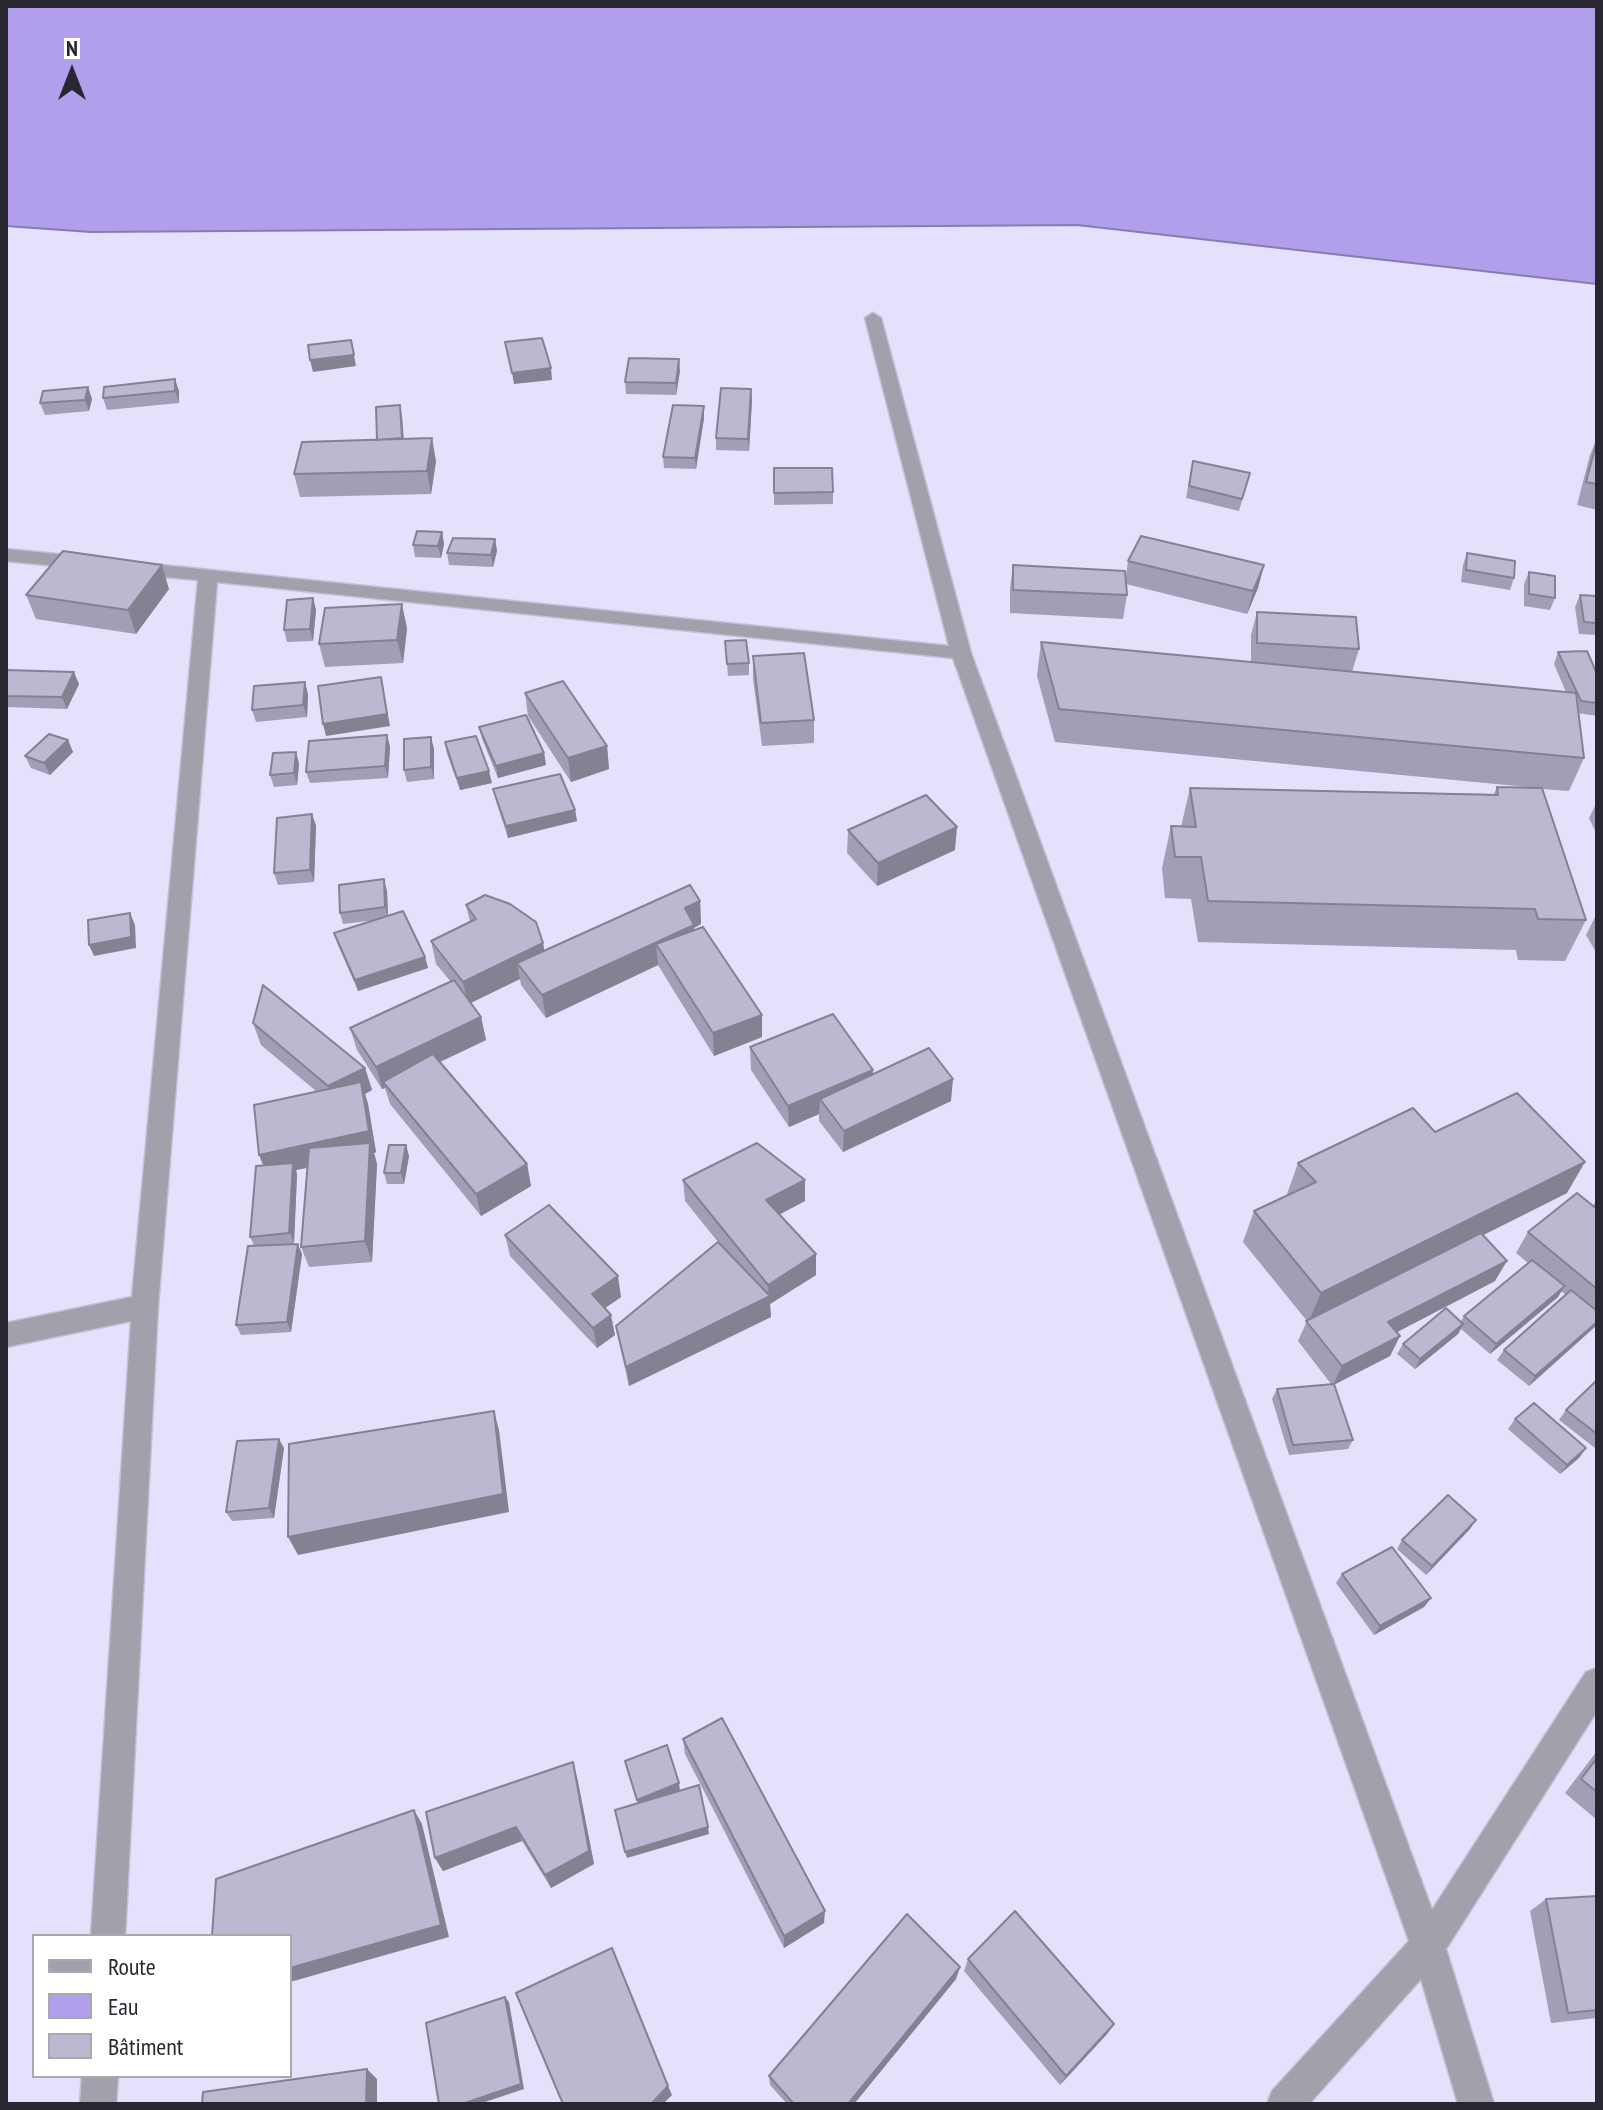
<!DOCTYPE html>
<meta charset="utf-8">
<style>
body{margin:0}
#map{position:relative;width:1603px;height:2110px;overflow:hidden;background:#e5e0fb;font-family:"PT Sans Narrow",sans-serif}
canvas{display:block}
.frame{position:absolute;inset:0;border:8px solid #28262f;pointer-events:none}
.legend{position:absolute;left:32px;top:1934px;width:260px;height:144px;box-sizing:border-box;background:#fff;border:2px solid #a9a8ac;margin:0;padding:10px 14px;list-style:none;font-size:24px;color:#28262f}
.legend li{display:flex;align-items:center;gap:16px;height:40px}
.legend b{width:40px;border:2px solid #a9a8ac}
.north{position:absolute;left:32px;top:32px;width:80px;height:80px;-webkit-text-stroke:6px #fff;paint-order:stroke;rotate:0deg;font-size:22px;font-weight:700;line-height:32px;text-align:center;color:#28262f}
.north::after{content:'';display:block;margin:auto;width:28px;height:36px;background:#28262f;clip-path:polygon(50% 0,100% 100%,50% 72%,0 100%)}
</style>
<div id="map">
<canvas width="1603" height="2110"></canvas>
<div class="frame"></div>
<ul class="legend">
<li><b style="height:10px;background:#a2a0ab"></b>Route</li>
<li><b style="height:22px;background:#b19feb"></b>Eau</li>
<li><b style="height:22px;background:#bdb8d2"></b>Bâtiment</li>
</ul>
<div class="north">N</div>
</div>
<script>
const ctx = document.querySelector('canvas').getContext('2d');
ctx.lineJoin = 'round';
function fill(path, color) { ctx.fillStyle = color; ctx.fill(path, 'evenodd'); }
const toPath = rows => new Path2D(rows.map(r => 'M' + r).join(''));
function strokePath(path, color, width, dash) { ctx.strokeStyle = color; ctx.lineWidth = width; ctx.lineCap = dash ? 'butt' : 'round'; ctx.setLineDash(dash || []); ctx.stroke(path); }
const water = toPath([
 [6,6,1597,6,1597,284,1077,225,91,232,6,226,6,6]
]);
const minor = toPath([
 [873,313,881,318,971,653,1432,1910,1586,1672,1597,1668,1597,1711,1446,1949,1494,2104,1458,2104,1421,1979,1309,2104,1267,2104,1272,2091,1409,1941,953,658,217,582,158,1306,125,1936,91,1936,131,1321,6,1347,6,1323,132,1297,198,580,132,574,123,568,132,562,949,646,865,318,873,313],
 [6,549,88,557,97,563,88,569,6,561,6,549],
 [82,2076,118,2076,116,2104,80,2104,82,2076]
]);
const wall = toPath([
 [680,371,676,395,626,394,625,382],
 [88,387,92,399,89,411,45,415,40,403],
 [179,391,179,403,107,410,103,398],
 [752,400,749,451,716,450,716,438],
 [402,416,404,439,436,461,431,494,300,497,294,474,377,440],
 [704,418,696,469,664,468,663,457],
 [1597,438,1597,510,1577,505,1590,455],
 [1193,461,1250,473,1239,511,1186,498],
 [774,468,833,492,833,504,774,505],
 [442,532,444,544,441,558,415,557,413,545],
 [495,539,497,551,493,567,449,565,447,553],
 [1467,553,1514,578,1510,590,1461,582,1463,565],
 [1128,561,1264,565,1258,588,1247,614,1126,584,1127,595,1123,619,1010,613,1010,589,1013,565,1126,576],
 [1529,572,1555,598,1550,610,1524,606,1524,584],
 [169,589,136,634,36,619,26,595],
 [1580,595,1597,596,1597,635,1579,634,1575,607],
 [313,598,316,610,313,641,287,642,284,630],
 [1257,612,1359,649,1352,672,1566,692,1554,664,1558,652,1597,674,1597,716,1578,713,1584,758,1569,791,1542,789,1586,920,1565,961,1518,960,1516,950,1198,942,1191,899,1165,898,1162,868,1171,826,1181,827,1190,788,1494,794,1497,787,1538,788,1055,742,1037,676,1041,642,1251,662,1251,635],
 [407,628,403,663,325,667,319,644],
 [725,641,749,663,749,675,728,676],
 [753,656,814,720,814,743,762,746,753,679],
 [6,670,79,684,67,709,6,707],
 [525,693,607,746,609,769,571,782,528,716],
 [308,694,307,717,256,722,252,710],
 [479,727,544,753,546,765,498,778,482,739],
 [387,735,390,747,388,778,310,783,306,772],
 [68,740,73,752,50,775,31,768,25,756],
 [445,742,492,783,460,790,447,754],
 [434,749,434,779,407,782,404,770],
 [296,752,299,764,297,785,274,787,270,775],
 [493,789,575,810,577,821,508,838,496,801],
 [1595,806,1597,806,1597,835,1589,818],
 [312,814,316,826,314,882,278,885,274,873],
 [848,830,955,850,877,886,847,853],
 [387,891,388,916,425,957,428,968,358,991,338,945,334,933,376,920,343,924,340,913],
 [700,901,701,924,694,928,694,930,762,1037,714,1056,658,965,546,1018,521,985,520,979,471,1003,481,1017,486,1040,440,1062,527,1164,531,1186,481,1216,390,1104,385,1088,382,1089,357,1050,350,1028,451,982,436,964,431,941,470,922,466,905,543,943,544,951],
 [1597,913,1597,954,1586,935],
 [253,1023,365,1068,372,1090,365,1094,368,1104,376,1152,374,1153,377,1164,372,1262,309,1267,301,1247,307,1168,296,1170,297,1174,294,1243,302,1254,291,1332,241,1335,236,1325,254,1245,250,1237,264,1165,316,1091,261,1045],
 [750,1047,873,1070,872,1074,951,1101,843,1152,819,1121,819,1114,789,1127,751,1070],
 [1435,1132,1567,1193,1483,1235,1495,1281,1397,1332,1400,1336,1390,1356,1334,1385,1353,1440,1348,1449,1289,1455,1272,1399,1277,1389,1331,1384,1298,1341,1307,1321,1243,1242,1254,1211,1288,1195,1287,1194,1298,1163],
 [406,1145,409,1156,404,1184,387,1184,384,1173],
 [683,1180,805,1180,805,1201,780,1214,816,1275,770,1304,771,1317,629,1386,620,1346,616,1326,718,1242,685,1201],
 [1597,1199,1597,1325,1529,1386,1497,1360,1504,1350,1566,1295,1561,1291,1558,1297,1490,1354,1461,1329,1458,1334,1415,1369,1397,1354,1403,1344,1461,1321,1464,1316,1528,1263,1516,1253,1528,1232,1593,1206],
 [505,1235,621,1297,605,1308,615,1335,597,1348,510,1256],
 [1597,1380,1597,1446,1595,1448,1559,1420,1566,1410],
 [1515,1419,1586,1448,1579,1458,1560,1474,1508,1429],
 [284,1448,274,1518,232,1521,226,1512],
 [1470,1529,1426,1575,1397,1549,1402,1540],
 [1342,1574,1431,1598,1424,1607,1374,1635,1336,1583],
 [683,1739,824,1923,784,1948,685,1754],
 [1597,1751,1597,1820,1565,1793],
 [577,1777,594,1864,551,1888,522,1841,443,1871,435,1858],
 [1597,1896,1597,2018,1551,2023,1530,1911,1546,1899],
 [968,1959,1114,2024,1107,2034,1060,2085,964,1971],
 [956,1979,854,2104,787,2104,770,2085,769,2076]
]);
const shadedWall = toPath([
 [351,340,356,366,313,372,310,360],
 [679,359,680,371,676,395,676,383],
 [551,368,552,380,514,384,512,373],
 [175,379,179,391,179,403,175,391],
 [88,387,92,399,89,411,85,400],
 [751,389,752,400,749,451,748,439],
 [400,405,402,416,404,450,402,438],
 [704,406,704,418,696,469,695,458],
 [432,438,436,461,431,494,427,471],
 [442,532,444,544,441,558,438,546],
 [495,539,497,551,493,567,491,555],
 [162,565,169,589,136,634,128,610],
 [1264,565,1258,588,1247,614,1253,591],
 [313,598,316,610,313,641,310,629],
 [402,604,407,628,403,663,397,640],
 [74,672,79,684,67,709,62,697],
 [381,677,390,726,326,736,323,724],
 [305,682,308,694,307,717,303,705],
 [387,735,390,747,388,778,385,766],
 [431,737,434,749,434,779,431,767],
 [68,740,73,752,50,775,44,763],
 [607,746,609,769,571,782,568,758],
 [296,752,299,764,297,785,294,773],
 [544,753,546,765,498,778,496,766],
 [489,771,492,783,460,790,457,778],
 [575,810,577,821,508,838,506,826],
 [312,814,316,826,314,882,310,870],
 [957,827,955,850,877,886,878,863],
 [384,879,387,891,388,918,385,907],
 [700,901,701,924,694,928,695,948,656,944,658,965,546,1018,542,995,685,908],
 [130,913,135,925,136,948,94,956,89,945],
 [543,943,547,965,517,963,520,979,468,1004,463,982],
 [425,957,428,968,358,991,355,980],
 [762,1015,762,1037,714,1056,713,1033],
 [481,1017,486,1040,387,1087,383,1082,385,1088,382,1089,376,1067],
 [365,1068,372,1090,365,1094,368,1104,376,1152,374,1153,377,1164,372,1262,365,1241,370,1154,296,1170,297,1174,294,1243,259,1155,336,1108,328,1086],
 [873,1070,872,1092,820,1099,819,1114,789,1127,788,1106],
 [953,1079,951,1101,843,1152,844,1131],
 [406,1145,409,1156,404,1184,401,1173],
 [1585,1162,1567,1193,1308,1323,1321,1293],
 [527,1164,531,1186,481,1216,476,1194],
 [805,1180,805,1201,767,1221,766,1200],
 [298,1244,302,1254,291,1332,287,1322],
 [816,1254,816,1275,770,1304,771,1317,629,1386,626,1367,769,1297,768,1285],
 [1507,1261,1495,1281,1378,1342,1388,1322],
 [618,1276,621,1297,595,1315,592,1294],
 [1565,1286,1558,1297,1490,1354,1496,1344],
 [611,1315,615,1335,597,1348,593,1328],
 [1597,1322,1597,1325,1529,1386,1535,1376],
 [1463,1324,1458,1334,1415,1369,1420,1359],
 [1400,1336,1390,1356,1333,1385,1342,1366],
 [494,1411,499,1430,509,1512,298,1555,288,1537],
 [279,1439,284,1448,274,1518,269,1508],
 [1586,1448,1579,1458,1560,1474,1567,1465],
 [1476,1520,1470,1529,1426,1575,1432,1566],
 [1431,1598,1424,1607,1374,1635,1380,1626],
 [573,1762,577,1777,594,1864,551,1888,545,1875],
 [679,1783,680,1791,639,1807,637,1800],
 [414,1810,422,1824,449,1937,290,1982,290,1968],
 [516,1827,522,1841,443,1871,435,1858],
 [708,1827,709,1834,627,1858,625,1852],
 [825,1911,824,1923,784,1948,784,1936],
 [960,1967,956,1979,854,2104,848,2104],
 [505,1997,509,2002,524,2089,479,2104,462,2104],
 [1114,2024,1107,2034,1060,2085,1066,2076],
 [367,2069,377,2079,377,2104,366,2104],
 [668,2086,672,2095,663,2104,651,2104]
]);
const building = toPath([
 [542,338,551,368,512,373,505,342,542,338],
 [351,340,354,355,310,360,308,345,351,340],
 [629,358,679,359,676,383,625,382,629,358],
 [175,379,175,391,103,398,104,387,175,379],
 [88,387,85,400,40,403,43,391,88,387],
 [721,388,751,389,748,439,716,438,721,388],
 [400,405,402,438,377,440,376,407,400,405],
 [673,405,704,406,695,458,663,457,673,405],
 [432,438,427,471,294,474,302,442,432,438],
 [1597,441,1597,484,1586,482,1597,441],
 [1193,461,1250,473,1242,499,1189,486,1193,461],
 [774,468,832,468,833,492,774,493,774,468],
 [417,531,442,532,438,546,413,545,417,531],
 [1141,536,1264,565,1253,591,1128,561,1141,536],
 [453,538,495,539,491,555,447,553,453,538],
 [63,551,162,565,128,610,26,595,63,551],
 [1467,553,1515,561,1514,578,1466,570,1467,553],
 [1013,565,1125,571,1127,595,1013,590,1013,565],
 [1529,572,1555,576,1555,598,1529,594,1529,572],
 [1580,595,1597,596,1597,623,1584,622,1580,595],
 [313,598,310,629,284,630,287,600,313,598],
 [402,604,397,640,319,644,325,608,402,604],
 [1257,612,1356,617,1359,649,1257,643,1257,612],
 [746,640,749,663,727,664,725,641,746,640],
 [1041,642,1576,693,1584,758,1059,709,1041,642],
 [1587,651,1597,674,1597,703,1581,701,1558,652,1587,651],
 [804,653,814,720,761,723,753,656,804,653],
 [6,670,74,672,62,697,6,696,6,670],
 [381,677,387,714,323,724,318,686,381,677],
 [563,681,607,746,568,758,525,693,563,681],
 [305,682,303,705,252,710,254,686,305,682],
 [526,715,544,753,496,766,479,727,526,715],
 [49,734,68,740,44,763,25,756,49,734],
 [387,735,385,766,306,772,309,741,387,735],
 [476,736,489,771,457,778,445,742,476,736],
 [431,737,431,767,404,770,404,739,431,737],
 [296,752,294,773,270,775,273,753,296,752],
 [560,774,575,810,506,826,493,789,560,774],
 [1497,787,1542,788,1586,920,1538,919,1535,909,1208,901,1201,857,1175,857,1171,826,1196,827,1190,788,1498,795,1497,787],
 [926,795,957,827,878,863,848,830,926,795],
 [312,814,310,870,274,873,277,818,312,814],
 [384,879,385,907,340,913,339,885,384,879],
 [690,885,700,901,685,908,694,925,542,995,517,963,690,885],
 [485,895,510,904,536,922,543,943,463,982,431,941,476,919,466,905,485,895],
 [403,911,425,957,355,980,334,933,403,911],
 [130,913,131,937,89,945,88,920,130,913],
 [703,927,762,1015,713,1033,656,944,703,927],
 [454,980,481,1017,376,1067,350,1028,454,980],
 [263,985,365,1068,328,1086,253,1023,263,985],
 [833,1014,873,1070,788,1106,750,1047,833,1014],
 [929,1048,953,1079,844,1131,820,1099,929,1048],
 [433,1054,527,1164,476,1194,383,1082,433,1054],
 [361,1082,369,1131,259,1155,254,1105,361,1082],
 [1517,1093,1585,1162,1321,1293,1254,1211,1316,1182,1298,1163,1413,1108,1435,1132,1517,1093],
 [370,1143,365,1241,301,1247,309,1148,370,1143],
 [757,1143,805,1180,766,1200,816,1254,768,1285,683,1180,757,1143],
 [389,1145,406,1145,401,1173,384,1173,389,1145],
 [293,1163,289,1233,250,1237,256,1166,293,1163],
 [1577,1193,1597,1209,1597,1289,1528,1232,1577,1193],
 [549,1205,618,1276,592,1294,611,1315,593,1328,505,1235,549,1205],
 [1481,1233,1507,1261,1388,1322,1400,1336,1342,1366,1306,1321,1481,1233],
 [718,1242,770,1296,626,1367,616,1326,718,1242],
 [298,1244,287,1322,236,1325,248,1246,298,1244],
 [1532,1260,1565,1286,1496,1344,1464,1316,1532,1260],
 [1571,1290,1597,1311,1597,1322,1535,1376,1504,1350,1571,1290],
 [1446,1308,1463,1324,1420,1359,1403,1344,1446,1308],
 [1597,1380,1597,1434,1566,1410,1597,1380],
 [1334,1384,1353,1440,1293,1445,1277,1389,1334,1384],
 [1534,1403,1586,1448,1567,1465,1515,1419,1534,1403],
 [494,1411,503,1494,288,1537,289,1444,494,1411],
 [279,1439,269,1508,226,1512,237,1441,279,1439],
 [1448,1495,1476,1520,1432,1566,1402,1540,1448,1495],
 [1392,1547,1431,1598,1380,1626,1342,1574,1392,1547],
 [722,1718,825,1911,784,1936,683,1739,722,1718],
 [667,1745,679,1783,637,1800,625,1761,667,1745],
 [1597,1758,1597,1792,1581,1779,1597,1758],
 [573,1762,589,1851,545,1875,516,1827,435,1858,426,1812,573,1762],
 [699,1785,708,1827,625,1852,615,1810,699,1785],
 [414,1810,441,1925,290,1968,290,1936,212,1936,216,1879,414,1810],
 [1597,1896,1597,2010,1568,2013,1546,1899,1597,1896],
 [1015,1911,1114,2024,1066,2076,968,1959,1015,1911],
 [907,1914,960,1967,848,2104,794,2104,769,2076,907,1914],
 [612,1948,668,2086,651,2104,563,2104,516,1993,612,1948],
 [505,1997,521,2084,462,2104,439,2104,426,2023,505,1997],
 [367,2069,366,2104,202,2104,203,2092,367,2069]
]);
fill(water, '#b19feb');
strokePath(water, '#887bb3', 2);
strokePath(minor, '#c3bfd6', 3);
fill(minor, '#a2a0ab');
fill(wall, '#a39eb5');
fill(shadedWall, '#848193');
fill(building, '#bdb8d2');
strokePath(building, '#848193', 2);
</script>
